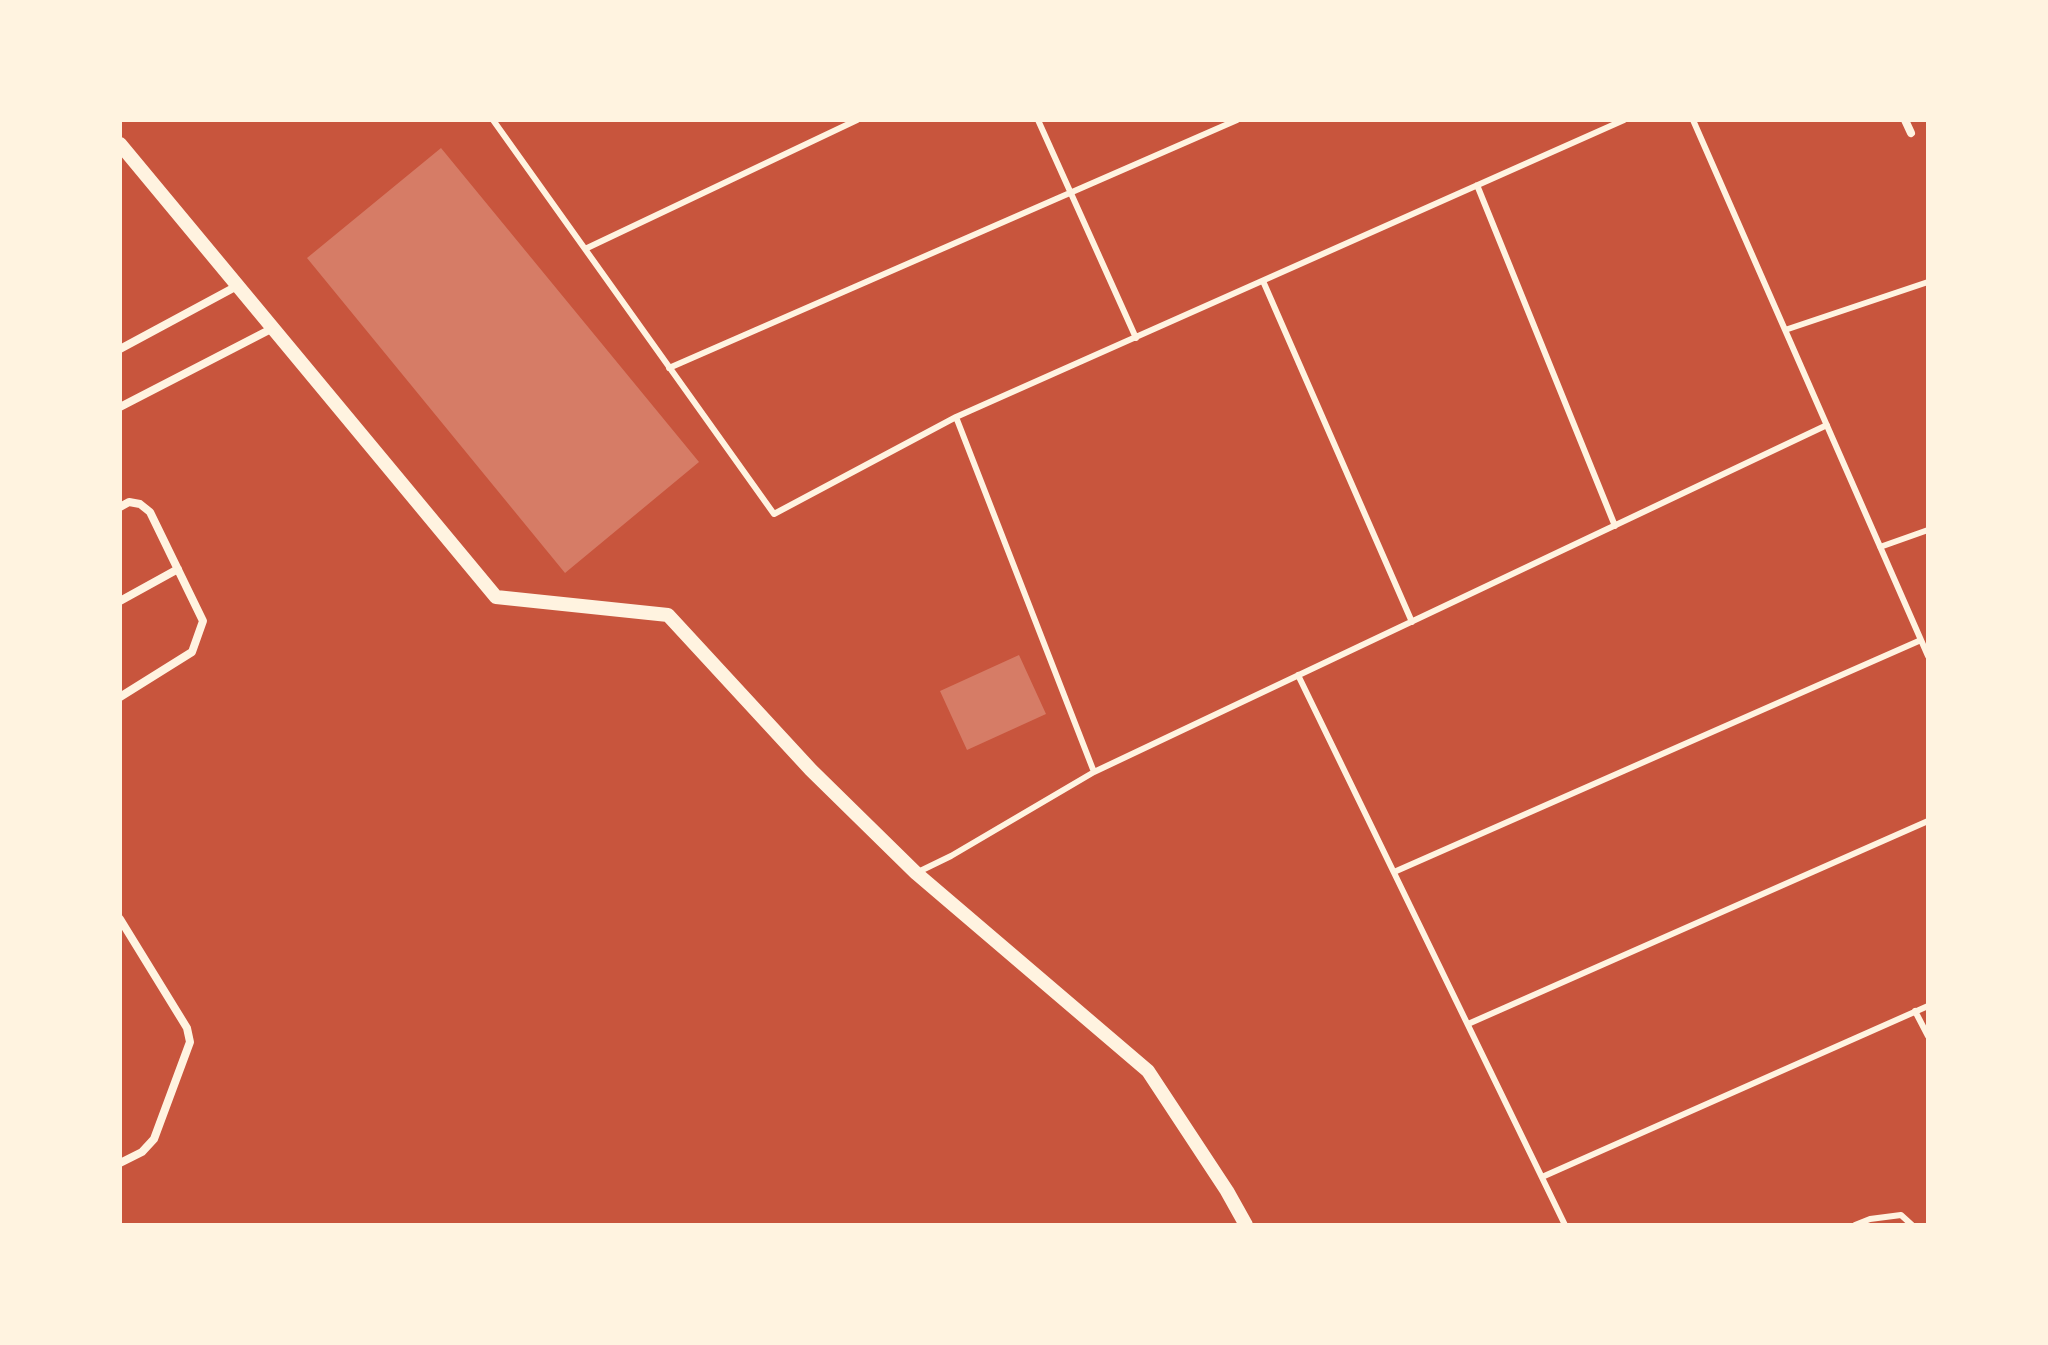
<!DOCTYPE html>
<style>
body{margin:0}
#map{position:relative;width:2048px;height:1345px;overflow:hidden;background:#c8553d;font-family:"Fira Sans",sans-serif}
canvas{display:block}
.frame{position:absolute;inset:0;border:122px solid #fff3e0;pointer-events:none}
</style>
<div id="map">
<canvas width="2048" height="1345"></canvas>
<div class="frame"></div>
</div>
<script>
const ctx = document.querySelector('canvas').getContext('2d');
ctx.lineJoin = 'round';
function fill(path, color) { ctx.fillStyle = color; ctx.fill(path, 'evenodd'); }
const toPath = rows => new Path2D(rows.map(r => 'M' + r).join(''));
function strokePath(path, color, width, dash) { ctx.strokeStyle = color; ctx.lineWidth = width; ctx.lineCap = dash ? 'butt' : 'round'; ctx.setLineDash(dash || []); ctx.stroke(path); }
const building = toPath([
 [441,148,699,462,565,573,307,258],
 [1019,655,1046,714,967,750,940,691]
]);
const service = toPath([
 [493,120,774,514,956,417],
 [1038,120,1136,338],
 [1693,120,1928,656],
 [1477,185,1615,526],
 [585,249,857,120],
 [1263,281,1412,622],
 [1785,330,1928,282],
 [669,368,1237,120],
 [1880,547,1928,530],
 [1298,675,1565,1225],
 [1094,772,1827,425],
 [1394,872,1921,640],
 [916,873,951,856,1094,772,956,417,1624,120],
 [1915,1011,1928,1036],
 [1468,1024,1928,821],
 [1542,1177,1928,1006],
 [1855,1225,1870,1219,1901,1215,1912,1225]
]);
const minor = toPath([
 [1905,120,1911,133],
 [120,349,237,286],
 [120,407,273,328],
 [120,507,129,502,140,504,150,512,203,621,192,652,120,697],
 [120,601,178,569],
 [120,919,187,1028,190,1042,154,1139,142,1152,120,1163]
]);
const tertiary = toPath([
 [120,144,496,597,668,615,811,770,916,873,1148,1071,1227,1191,1246,1225]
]);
fill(building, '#d67c66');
strokePath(service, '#fff3e0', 6);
strokePath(minor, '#fff3e0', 8);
strokePath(tertiary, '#fff3e0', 14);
</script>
